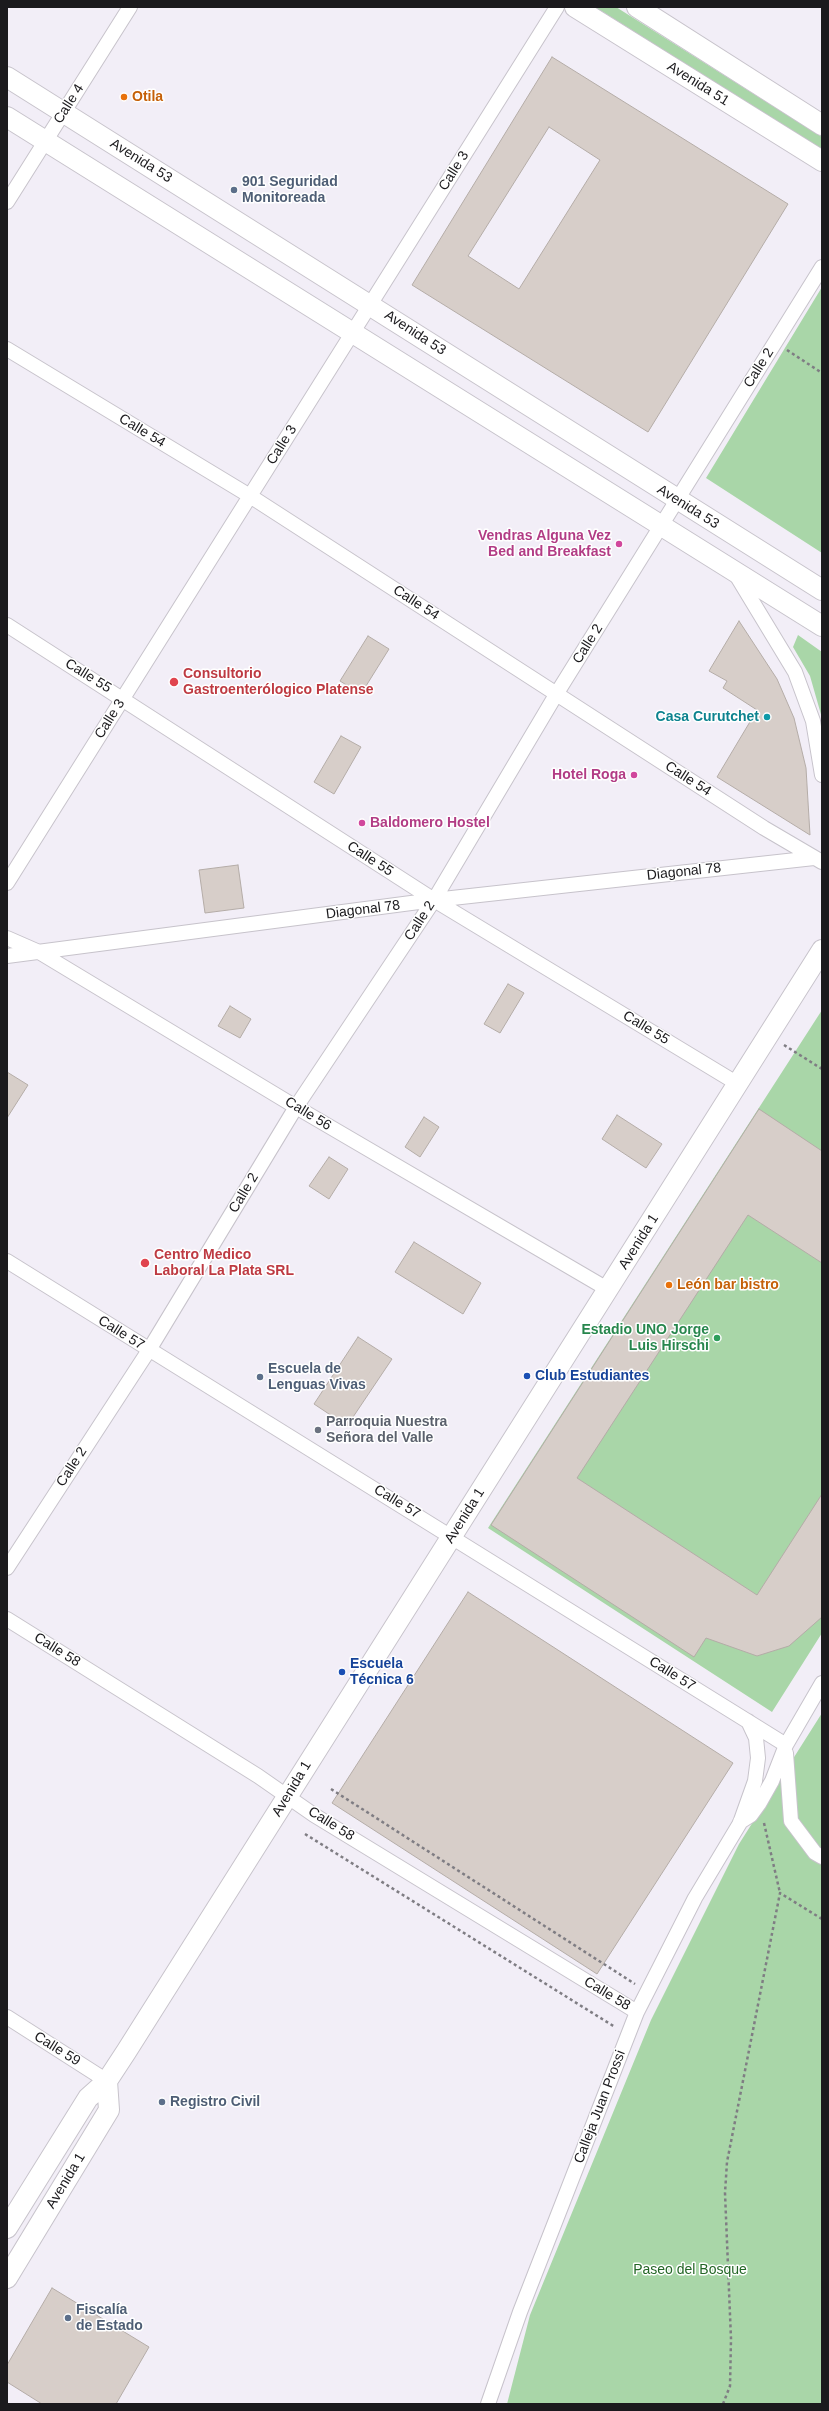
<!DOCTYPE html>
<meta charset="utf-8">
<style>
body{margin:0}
#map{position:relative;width:829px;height:2411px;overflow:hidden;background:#f2eef7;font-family:Arial,sans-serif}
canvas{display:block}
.frame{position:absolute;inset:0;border:8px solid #1b1a1d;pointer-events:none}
</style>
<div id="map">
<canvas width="829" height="2411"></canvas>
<div class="frame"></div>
</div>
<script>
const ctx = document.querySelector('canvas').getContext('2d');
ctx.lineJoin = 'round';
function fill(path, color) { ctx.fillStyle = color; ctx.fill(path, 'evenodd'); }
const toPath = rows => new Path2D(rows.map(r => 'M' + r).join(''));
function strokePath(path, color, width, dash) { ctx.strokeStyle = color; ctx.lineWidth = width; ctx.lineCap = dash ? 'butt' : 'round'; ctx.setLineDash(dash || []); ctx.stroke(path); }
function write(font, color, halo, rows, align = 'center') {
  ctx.font = font + ' Arial,sans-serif'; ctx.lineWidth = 3; ctx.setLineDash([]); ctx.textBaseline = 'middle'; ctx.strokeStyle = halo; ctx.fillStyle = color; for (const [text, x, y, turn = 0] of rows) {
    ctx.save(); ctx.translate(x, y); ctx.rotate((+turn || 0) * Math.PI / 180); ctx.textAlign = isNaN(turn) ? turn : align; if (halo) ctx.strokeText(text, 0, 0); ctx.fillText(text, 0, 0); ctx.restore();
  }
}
const green = toPath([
 [595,7,616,7,822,137,822,150],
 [822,287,822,553,706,478],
 [798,635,822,652,822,718,810,676,793,647],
 [822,1010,822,1633,772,1712,488,1528],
 [822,1713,822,2404,507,2404,530,2315,651,2020,739,1844]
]);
const building = toPath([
 [552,57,788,204,648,432,412,285,552,57],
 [549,127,600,160,519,289,468,256,549,127],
 [739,621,777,679,794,718,806,768,810,835,717,777,757,710,723,688,727,681,709,671,739,621],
 [368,636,389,649,361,694,340,681,368,636],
 [341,736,361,747,334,794,314,782,341,736],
 [238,865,244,908,205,913,199,870,238,865],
 [508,984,524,993,500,1033,484,1024,508,984],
 [230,1006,251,1019,240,1038,218,1026,230,1006],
 [7,1072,28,1085,7,1118,7,1072],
 [759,1109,822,1151,822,1263,748,1215,577,1478,757,1595,822,1494,822,1617,789,1646,757,1656,706,1638,694,1657,491,1525,759,1109],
 [617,1115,662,1144,646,1168,602,1139,617,1115],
 [424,1117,439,1127,420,1157,405,1147,424,1117],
 [329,1157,348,1169,329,1199,309,1186,329,1157],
 [414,1242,481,1283,463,1314,395,1272,414,1242],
 [358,1337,392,1359,347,1426,314,1404,358,1337],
 [468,1592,733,1763,597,1974,332,1803,468,1592],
 [52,2288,149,2347,116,2404,42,2404,7,2382,7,2365,52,2288]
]);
const path = toPath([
 [787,350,822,373],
 [784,1045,822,1069],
 [331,1789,635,1984],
 [764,1823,780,1893],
 [305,1834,615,2027],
 [723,2404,730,2386,731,2339,725,2193,727,2162,780,1893,822,1919]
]);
const street = toPath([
 [7,202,130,7],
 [7,349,250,496,764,828,822,862],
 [735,573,795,672,813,721,822,775],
 [7,625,434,900,738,1084],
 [7,883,557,7],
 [7,938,39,952,296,1107,609,1290],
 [7,956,434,900,814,858],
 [7,1261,786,1745],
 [7,1568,149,1350,296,1107,434,900,557,693,822,267],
 [7,1619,258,1776,314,1815,637,2012],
 [786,1753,791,1821,815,1853,822,1857],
 [740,1822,751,1815,759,1804,772,1781,786,1745,822,1683],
 [7,2017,107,2081],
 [488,2404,520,2312,637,2012,695,1898,740,1823,755,1781,758,1758,756,1738,748,1721]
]);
const secondary = toPath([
 [575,7,822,161],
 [637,7,822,125],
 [7,77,822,590],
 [7,117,822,626],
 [7,2228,88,2098,107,2081,126,2052,822,950],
 [7,2278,109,2110,107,2081]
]);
const markers = [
 [124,97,4,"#e8710a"],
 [234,190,4,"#5c6f8a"],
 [619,544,4,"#d1479c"],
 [174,682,5,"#e0444e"],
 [767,717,4,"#0f9aa8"],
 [634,775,4,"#d1479c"],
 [362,823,4,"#d1479c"],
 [145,1263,5,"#e0444e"],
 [669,1285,4,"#e8710a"],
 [717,1338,4,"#2e9e5b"],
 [527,1376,4,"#1a4fb4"],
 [260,1377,4,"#5c6f8a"],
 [318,1430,4,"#6b7280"],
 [342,1672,4,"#1a4fb4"],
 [162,2102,4,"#5c6f8a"],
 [68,2318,4,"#5c6f8a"]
];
const streetNames = [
 ["Avenida 51",698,84,32],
 ["Calle 4",69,104,-58],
 ["Avenida 53",141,161,32],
 ["Calle 3",454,171,-58],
 ["Avenida 53",415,333,33],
 ["Calle 2",759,368,-58],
 ["Calle 54",142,431,31],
 ["Calle 3",282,445,-58],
 ["Avenida 53",688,507,32],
 ["Calle 54",416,603,33],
 ["Calle 2",588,644,-58],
 ["Calle 55",88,676,32],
 ["Calle 3",110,719,-58],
 ["Calle 54",688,779,33],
 ["Calle 55",370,859,33],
 ["Diagonal 78",684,872,-6],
 ["Diagonal 78",363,910,-7],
 ["Calle 2",420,921,-57],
 ["Calle 55",646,1028,31],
 ["Calle 56",308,1114,31],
 ["Calle 2",244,1193,-59],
 ["Avenida 1",639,1242,-58],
 ["Calle 57",121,1333,32],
 ["Calle 2",72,1467,-57],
 ["Calle 57",397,1502,31],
 ["Avenida 1",465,1516,-58],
 ["Calle 58",57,1650,32],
 ["Calle 57",672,1674,32],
 ["Avenida 1",292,1789,-59],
 ["Calle 58",331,1824,32],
 ["Calle 58",607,1994,31],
 ["Calle 59",57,2049,32],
 ["Calleja Juan Prossi",600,2107,-69],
 ["Avenida 1",66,2181,-59]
];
const foodNames = [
 ["Otila",132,97],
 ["León bar bistro",677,1285]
];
const serviceNames = [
 ["901 Seguridad",242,182],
 ["Monitoreada",242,198],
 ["Escuela de",268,1369],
 ["Lenguas Vivas",268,1385],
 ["Registro Civil",170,2102],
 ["Fiscalía",76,2310],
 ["de Estado",76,2326]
];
const hotelNames = [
 ["Vendras Alguna Vez",611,536],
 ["Bed and Breakfast",611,552],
 ["Hotel Roga",626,775],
 ["Baldomero Hostel",370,823,"left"]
];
const healthNames = [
 ["Consultorio",183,674],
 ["Gastroenterólogico Platense",183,690],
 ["Centro Medico",154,1255],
 ["Laboral La Plata SRL",154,1271]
];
const cultureNames = [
 ["Casa Curutchet",759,717]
];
const leisureNames = [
 ["Estadio UNO Jorge",709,1330],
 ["Luis Hirschi",709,1346]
];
const transitNames = [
 ["Club Estudiantes",535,1376],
 ["Escuela",350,1664],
 ["Técnica 6",350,1680]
];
const worshipNames = [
 ["Parroquia Nuestra",326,1422],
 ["Señora del Valle",326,1438]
];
const parkNames = [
 ["Paseo del Bosque",690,2270]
];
fill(green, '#a9d6a8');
fill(building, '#d7cec9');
strokePath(building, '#b4aca7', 1);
strokePath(street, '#c7c3cb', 16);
strokePath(secondary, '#c7c3cb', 22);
strokePath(path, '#7f7d83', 2.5, [3, 3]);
strokePath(street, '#fff', 14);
strokePath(secondary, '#fff', 20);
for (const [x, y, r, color] of markers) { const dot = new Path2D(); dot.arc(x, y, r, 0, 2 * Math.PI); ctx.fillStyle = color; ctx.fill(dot); strokePath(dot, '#fff', 1.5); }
write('14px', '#1b1a1d', '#fff', streetNames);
write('bold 14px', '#c56008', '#fff', foodNames, 'left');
write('bold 14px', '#4e5e75', '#fff', serviceNames, 'left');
write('bold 14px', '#b23c85', '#fff', hotelNames, 'right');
write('bold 14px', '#be3a42', '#fff', healthNames, 'left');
write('bold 14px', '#0d838f', '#fff', cultureNames, 'right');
write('bold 14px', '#27864d', '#fff', leisureNames, 'right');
write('bold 14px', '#164399', '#fff', transitNames, 'left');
write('bold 14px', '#5b616d', '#fff', worshipNames, 'left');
write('14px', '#236626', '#fff', parkNames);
</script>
